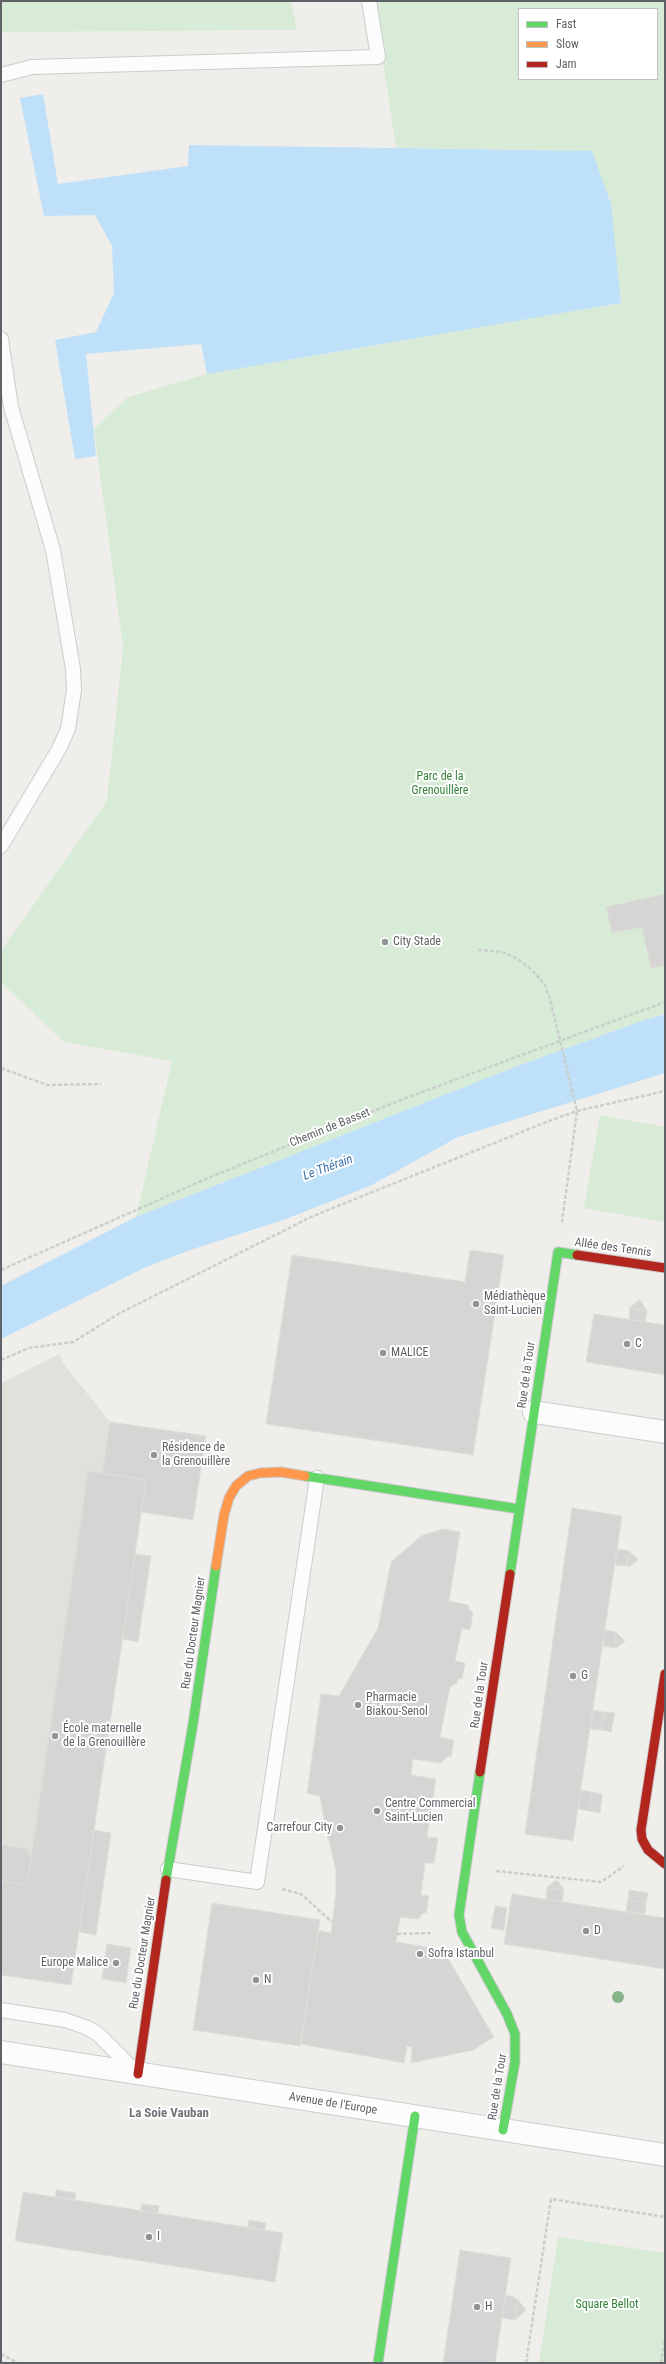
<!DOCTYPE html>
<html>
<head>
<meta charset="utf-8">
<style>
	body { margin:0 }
	#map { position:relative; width:666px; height:2364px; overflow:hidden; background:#efeeea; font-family:"Roboto Condensed",sans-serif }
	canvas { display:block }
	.frame { position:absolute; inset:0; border:2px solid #5f6368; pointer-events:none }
	.legend { position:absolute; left:518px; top:8px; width:140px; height:72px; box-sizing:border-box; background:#fff; border:1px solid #bfc1c3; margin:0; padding:5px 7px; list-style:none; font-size:12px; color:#5f6368 }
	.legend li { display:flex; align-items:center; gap:8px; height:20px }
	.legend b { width:20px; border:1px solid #bfc1c3 }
</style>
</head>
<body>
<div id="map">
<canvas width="666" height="2364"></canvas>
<div class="frame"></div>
<ul class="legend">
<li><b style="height:5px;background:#63d668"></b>Fast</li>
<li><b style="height:5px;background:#ff974d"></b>Slow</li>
<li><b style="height:5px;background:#b3261e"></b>Jam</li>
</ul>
</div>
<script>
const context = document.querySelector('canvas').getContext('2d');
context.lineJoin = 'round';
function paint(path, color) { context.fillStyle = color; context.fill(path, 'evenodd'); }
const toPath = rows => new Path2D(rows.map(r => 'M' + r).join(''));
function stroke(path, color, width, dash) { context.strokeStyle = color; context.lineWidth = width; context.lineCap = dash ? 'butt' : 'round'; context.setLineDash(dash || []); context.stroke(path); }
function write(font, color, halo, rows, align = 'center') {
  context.font = font + ' "Roboto Condensed",sans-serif'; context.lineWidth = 4; context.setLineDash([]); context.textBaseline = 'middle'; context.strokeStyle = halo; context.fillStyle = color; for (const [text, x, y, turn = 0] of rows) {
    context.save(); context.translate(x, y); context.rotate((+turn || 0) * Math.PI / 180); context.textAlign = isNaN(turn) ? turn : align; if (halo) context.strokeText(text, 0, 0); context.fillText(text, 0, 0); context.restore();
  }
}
const education = toPath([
	[59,1354,65,1366,110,1422,102,1473,146,1480,135,1554,151,1556,138,1642,123,1639,94,1830,111,1833,96,1935,79,1932,71,1985,1,1975,1,1383]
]);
const green = toPath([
	[1,1,291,1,297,30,1,32],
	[374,1,665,1,665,1014,636,1023,512,1068,136,1217,172,1061,64,1042,1,982,1,951,107,801,123,647,94,429,128,397,207,374,621,303,592,151,396,148],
	[519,9,657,9,657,79,519,79],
	[600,1115,665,1127,665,1222,584,1208],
	[558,2237,665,2253,665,2363,539,2363]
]);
const water = toPath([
	[43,94,58,184,188,166,189,145,592,151,611,204,621,303,207,374,201,344,86,354,96,456,75,459,55,340,96,332,114,293,112,246,95,215,44,216,20,98],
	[665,1014,665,1073,458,1137,370,1186,283,1220,190,1250,144,1268,1,1339,1,1286,136,1217,512,1068,636,1023]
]);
const building = toPath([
	[665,894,665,965,651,968,642,927,612,933,606,907,665,894],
	[470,1250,504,1255,473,1455,266,1424,292,1255,465,1282,470,1250],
	[640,1300,647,1311,630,1308,631,1306,640,1300],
	[630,1308,647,1311,645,1322,629,1320,630,1308],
	[594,1314,665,1325,665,1375,586,1362,594,1314],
	[110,1422,206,1436,193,1520,141,1512,146,1480,102,1473,110,1422],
	[88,1471,146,1480,71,1985,1,1975,1,1881,27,1885,88,1471],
	[572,1508,622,1516,573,1841,525,1834,572,1508],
	[443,1529,460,1532,449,1601,468,1605,470,1611,473,1612,470,1630,462,1628,455,1661,465,1663,462,1679,458,1678,457,1683,450,1687,440,1737,454,1740,451,1757,448,1756,441,1763,413,1759,411,1775,436,1779,427,1837,438,1838,434,1863,425,1863,421,1895,429,1896,426,1913,423,1913,418,1919,400,1917,396,1942,443,1950,494,2037,473,2050,411,2063,412,2047,407,2046,404,2063,301,2044,318,1930,331,1933,336,1891,336,1870,325,1825,320,1796,307,1793,321,1694,339,1696,378,1628,391,1562,421,1536,443,1529],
	[617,1549,629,1551,627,1566,615,1565,617,1549],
	[629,1551,638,1560,629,1567,627,1566,629,1551],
	[135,1554,151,1556,138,1642,123,1639,135,1554],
	[605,1630,616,1632,614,1648,603,1646,605,1630],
	[616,1632,625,1641,616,1648,614,1648,616,1632],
	[593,1710,604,1712,601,1730,590,1729,593,1710],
	[604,1712,615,1713,611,1732,601,1730,604,1712],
	[581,1790,592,1792,589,1811,578,1809,581,1790],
	[592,1792,602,1794,600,1813,589,1811,592,1792],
	[94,1830,111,1833,96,1935,79,1932,94,1830],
	[1,1845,28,1849,27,1853,32,1853,27,1885,1,1881,1,1845],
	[557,1880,564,1890,547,1888,548,1886,557,1880],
	[547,1888,564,1890,562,1902,546,1899,547,1888],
	[629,1890,648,1893,646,1903,628,1900,629,1890],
	[512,1894,665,1918,665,1969,504,1944,512,1894],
	[628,1900,646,1903,645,1914,626,1911,628,1900],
	[212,1903,320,1920,300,2046,193,2030,212,1903],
	[495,1906,507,1908,504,1930,491,1928,495,1906],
	[107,1944,131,1948,126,1983,102,1979,107,1944],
	[56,2190,76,2193,75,2200,55,2197,56,2190],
	[23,2192,283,2233,275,2282,15,2241,23,2192],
	[142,2204,159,2206,158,2213,140,2211,142,2204],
	[249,2220,266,2223,265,2230,248,2228,249,2220],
	[460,2250,511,2258,495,2363,443,2363,460,2250],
	[505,2295,514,2297,518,2300,515,2320,502,2318,505,2295],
	[518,2300,526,2310,515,2320,516,2309,518,2300]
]);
const path = toPath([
	[478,950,502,952,516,958,532,970,545,985,550,999,577,1111,562,1222],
	[1,1068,47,1085,101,1084],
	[1,1270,215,1175,406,1098,665,1002],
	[1,1360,29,1348,73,1342,120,1313,313,1216,549,1121,577,1111,665,1091],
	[496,1871,601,1882,624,1866],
	[282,1889,301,1894,332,1922],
	[397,1934,432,1933],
	[1,2354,18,2363],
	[526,2363,551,2199,665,2217],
	[661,2363,665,2340]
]);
const lane = toPath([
	[1,75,32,67,378,57,369,1],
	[1,339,11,407,53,550,73,669,74,690,68,729,59,749,1,846],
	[168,1869,257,1882,317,1478],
	[1,2010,65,2020,88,2028,99,2035,137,2073]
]);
const street = toPath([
	[534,1412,665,1432],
	[1,2052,665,2155]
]);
const fast = toPath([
	[305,1476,519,1509],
	[510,1574,558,1252,577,1255],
	[480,1772,459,1915,462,1932,507,2014,515,2034,515,2062,503,2130],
	[166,1880,193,1724,216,1566],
	[378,2363,415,2116]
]);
const slow = toPath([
	[216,1566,224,1515,229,1498,236,1486,248,1476,260,1473,281,1472,305,1476]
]);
const jam = toPath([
	[577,1255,665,1268],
	[665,1674,641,1830,642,1839,648,1850,665,1864],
	[480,1772,510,1574],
	[138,2074,166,1880]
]);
const trees = [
	[618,1997]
];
const markers = [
	[385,942,4,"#919496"],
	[476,1304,4,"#919496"],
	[627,1344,4,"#919496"],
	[383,1353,4,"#919496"],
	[154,1455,4,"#919496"],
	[573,1676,4,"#919496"],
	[358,1705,4,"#919496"],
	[55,1736,4,"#919496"],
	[377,1811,4,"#919496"],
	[340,1828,4,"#919496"],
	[586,1931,4,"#919496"],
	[420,1954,4,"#919496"],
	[116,1963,4,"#919496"],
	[256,1980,4,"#919496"],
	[149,2237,4,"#919496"],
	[477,2307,4,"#919496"]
];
const parkNames = [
	["Parc de la",440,777],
	["Grenouillère",440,791],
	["Square Bellot",607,2305]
];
const poiNames = [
	["City Stade",393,942],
	["Médiathèque",484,1297],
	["Saint-Lucien",484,1311],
	["C",635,1344],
	["MALICE",391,1353],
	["Résidence de",162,1448],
	["la Grenouillère",162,1462],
	["G",581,1676],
	["Pharmacie",366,1698],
	["Biakou-Senol",366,1712],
	["École maternelle",63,1729],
	["de la Grenouillère",63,1743],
	["Centre Commercial",385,1804],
	["Saint-Lucien",385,1818],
	["Carrefour City",332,1828,"right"],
	["D",594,1931],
	["Sofra Istanbul",428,1954],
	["Europe Malice",108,1963,"right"],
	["N",264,1980],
	["I",157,2237],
	["H",485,2307]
];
const streetNames = [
	["Chemin de Basset",330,1128,-22],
	["Allée des Tennis",613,1248,8],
	["Rue de la Tour",527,1375,-82],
	["Rue du Docteur Magnier",194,1633,-82],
	["Rue de la Tour",480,1695,-82],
	["Rue du Docteur Magnier",143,1953,-81],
	["Rue de la Tour",498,2087,-81],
	["Avenue de l'Europe",333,2104,9]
];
const waterNames = [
	["Le Thérain",328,1168,-20]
];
const neighbourhoodNames = [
	["La Soie Vauban",169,2114]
];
paint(education, '#e2e0da');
paint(green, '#d8ebd6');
paint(water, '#bfe0f9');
paint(building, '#d6d5d3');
stroke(building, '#deddd9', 1);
stroke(lane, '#cbcccc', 16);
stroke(street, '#cbcccc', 24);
stroke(fast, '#cacacb', 11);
stroke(slow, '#cacacb', 11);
stroke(jam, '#cacacb', 11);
stroke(path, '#cacfcc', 2.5, [4, 2]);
stroke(lane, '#fdfcfc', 14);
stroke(street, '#fdfcfc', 22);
stroke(fast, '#63d668', 9);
stroke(slow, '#ff974d', 9);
stroke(jam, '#b3261e', 9);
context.fillStyle = '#88b388';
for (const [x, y] of trees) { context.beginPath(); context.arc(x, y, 6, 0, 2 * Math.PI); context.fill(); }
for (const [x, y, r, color] of markers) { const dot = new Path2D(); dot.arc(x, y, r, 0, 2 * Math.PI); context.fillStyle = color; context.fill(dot); stroke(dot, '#fff', 1.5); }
write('12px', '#348238', '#fff', parkNames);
write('12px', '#5f6368', '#fff', poiNames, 'left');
write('12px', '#5f6368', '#fff', streetNames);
write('italic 13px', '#4174aa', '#fff', waterNames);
write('bold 13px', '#70757a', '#fff', neighbourhoodNames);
</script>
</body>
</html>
